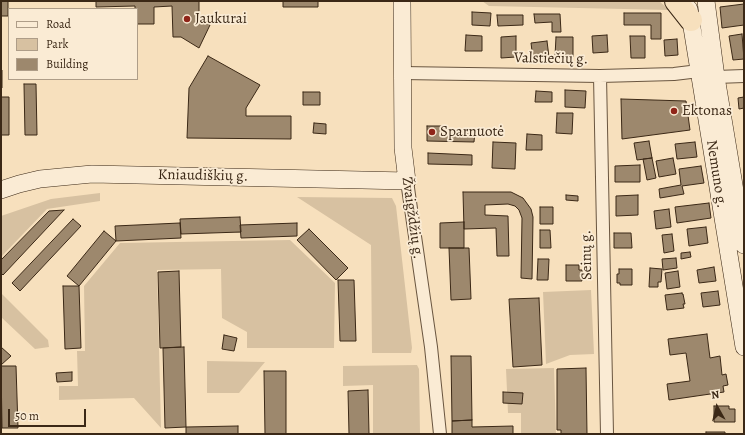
<!DOCTYPE html>
<html>
<head>
<meta charset="utf-8">
<style>
	body { margin:0 }
	#map { position:relative; width:745px; height:435px; overflow:hidden; background:#f7e0bd; font-family:Alegreya,serif }
	canvas { display:block }
	.frame { position:absolute; inset:0; border:2px solid #3b2816; pointer-events:none }
	.legend { position:absolute; left:8px; top:8px; width:130px; height:72px; box-sizing:border-box; background:#faebd4; border:1px solid #ae9d88; margin:0; padding:5px 7px; list-style:none; font-size:12px; color:#3b2816 }
	.legend li { display:flex; align-items:center; gap:8px; height:20px }
	.legend b { width:20px; border:1px solid #ae9d88 }
	.north { position:absolute; left:697px; top:387px; width:40px; height:40px; -webkit-text-stroke:3px #faebd4; paint-order:stroke; rotate:352deg; font-size:11px; font-weight:700; line-height:16px; text-align:center; color:#3b2816 }
	.north::after { content:''; display:block; margin:auto; width:14px; height:18px; background:#3b2816; clip-path:polygon(50% 0,100% 100%,50% 72%,0 100%) }
	.scale { position:absolute; left:8px; top:409px; width:78px; height:18px; box-sizing:border-box; border:2px solid #3b2816; border-top:0; padding-left:5px; font-size:12px; line-height:14px; white-space:nowrap; color:#3b2816; -webkit-text-stroke:3px #faebd4; paint-order:stroke }
</style>
</head>
<body>
<div id="map">
<canvas width="745" height="435"></canvas>
<div class="frame"></div>
<ul class="legend">
<li><b style="height:5px;background:#faebd4"></b>Road</li>
<li><b style="height:11px;background:#d7c1a1"></b>Park</li>
<li><b style="height:11px;background:#9d886d"></b>Building</li>
</ul>
<div class="north">N</div>
<div class="scale">50 m</div>
</div>
<script>
const context = document.querySelector('canvas').getContext('2d');
context.lineJoin = 'round';
function paint(path, color) { context.fillStyle = color; context.fill(path, 'evenodd'); }
const toPath = rows => new Path2D(rows.map(r => 'M' + r).join(''));
function stroke(path, color, width, dash) { context.strokeStyle = color; context.lineWidth = width; context.lineCap = dash ? 'butt' : 'round'; context.setLineDash(dash || []); context.stroke(path); }
function write(font, color, halo, rows, align = 'center') {
  context.font = font + ' Alegreya,serif'; context.lineWidth = 3.5; context.setLineDash([]); context.textBaseline = 'middle'; context.strokeStyle = halo; context.fillStyle = color; for (const [text, x, y, turn = 0] of rows) {
    context.save(); context.translate(x, y); context.rotate((+turn || 0) * Math.PI / 180); context.textAlign = isNaN(turn) ? turn : align; if (halo) context.strokeText(text, 0, 0); context.fillText(text, 0, 0); context.restore();
  }
}
const green = toPath([
	[482,1,659,1,669,10,489,6],
	[100,193,100,201,47,209,1,257,1,216,51,199],
	[297,197,392,198,396,206,412,348,411,353,372,353,371,245],
	[290,240,335,283,334,348,247,348,247,332,222,318,221,269,157,270,161,428,134,398,59,400,59,386,78,386,77,351,85,351,84,286,120,243],
	[591,290,594,354,570,355,546,364,543,292],
	[1,293,48,340,49,347,35,349,1,317],
	[207,361,265,362,239,393,207,393],
	[417,365,419,369,420,434,373,434,373,385,343,386,343,366],
	[554,368,556,434,521,434,521,413,508,413,506,369]
]);
const building = toPath([
	[1,1,8,1,8,16,1,16,1,1],
	[96,1,199,1,199,19,210,25,199,48,181,37,173,37,172,6,154,7,154,24,137,24,137,9,135,9,135,6,96,7,96,1],
	[283,1,318,1,318,7,283,7,283,1],
	[744,4,744,25,722,28,720,7,744,4],
	[472,12,491,13,490,26,472,25,472,12],
	[624,13,661,13,661,39,651,39,651,25,624,25,624,13],
	[534,14,560,14,561,32,552,32,552,22,535,23,534,14],
	[497,15,523,15,523,25,498,26,497,15],
	[742,34,744,59,733,60,729,36,742,34],
	[466,35,482,36,482,51,465,51,466,35],
	[607,35,608,52,593,53,592,36,607,35],
	[516,36,516,57,501,58,501,37,516,36],
	[630,36,645,36,645,58,631,58,630,36],
	[556,37,573,37,573,57,555,56,556,37],
	[677,39,678,55,665,56,664,40,677,39],
	[547,41,549,57,533,59,531,43,547,41],
	[208,56,260,85,246,108,246,116,291,116,291,139,187,138,189,88,208,56],
	[1,70,2,70,2,88,1,88,1,70],
	[24,84,36,84,37,135,25,135,24,84],
	[565,90,586,91,585,108,565,107,565,90],
	[536,91,552,92,552,102,535,102,536,91],
	[303,92,320,92,320,105,303,105,303,92],
	[1,97,9,97,9,135,1,135,1,97],
	[744,97,744,108,739,109,738,98,744,97],
	[621,99,686,101,690,130,622,139,621,99],
	[557,113,573,113,572,134,556,133,557,113],
	[314,123,326,124,326,134,313,133,314,123],
	[427,126,447,126,447,131,475,131,474,142,427,141,427,126],
	[527,134,542,135,542,150,526,150,527,134],
	[649,141,652,158,637,160,634,143,649,141],
	[493,142,516,143,515,169,492,168,493,142],
	[695,142,697,157,677,159,675,144,695,142],
	[428,153,472,155,472,165,428,164,428,153],
	[652,158,656,178,647,180,643,159,652,158],
	[673,158,676,174,659,177,656,161,673,158],
	[640,165,640,182,615,182,615,166,640,165],
	[701,166,704,183,682,186,684,194,660,198,659,189,681,185,679,169,701,166],
	[463,192,511,192,523,198,531,209,533,217,532,279,521,278,522,218,519,210,515,206,508,204,485,205,485,215,508,216,509,256,497,256,496,228,464,229,463,192],
	[566,195,578,196,578,201,566,200,566,195],
	[638,195,638,215,616,216,616,196,638,195],
	[709,203,711,218,677,223,675,207,709,203],
	[540,207,553,207,553,224,540,224,540,207],
	[669,209,671,227,656,229,654,211,669,209],
	[64,210,3,275,1,273,1,260,49,211,64,210],
	[240,217,241,232,181,234,180,219,240,217],
	[73,219,81,226,20,291,12,283,73,219],
	[464,222,464,248,440,248,440,223,464,222],
	[180,223,181,238,116,241,115,226,180,223],
	[297,223,297,236,241,238,240,225,297,223],
	[706,227,708,243,689,246,687,229,706,227],
	[309,229,348,268,336,280,297,240,309,229],
	[540,230,550,230,551,248,540,248,540,230],
	[104,231,116,241,79,286,67,276,104,231],
	[614,233,631,233,632,248,614,248,614,233],
	[672,234,674,251,664,253,662,235,672,234],
	[449,248,469,248,471,299,451,300,449,248],
	[690,252,691,257,681,259,681,253,690,252],
	[676,258,677,268,663,270,662,259,676,258],
	[538,259,549,259,548,280,537,280,538,259],
	[566,265,579,265,579,270,582,270,582,281,566,281,566,265],
	[714,267,716,281,699,283,697,270,714,267],
	[650,268,662,269,661,282,658,282,658,287,649,287,650,268],
	[619,269,632,269,632,285,620,285,620,283,617,283,617,274,619,274,619,269],
	[179,271,181,347,160,348,158,272,179,271],
	[678,271,680,287,667,289,665,273,678,271],
	[338,280,354,280,356,341,340,341,338,280],
	[63,286,79,286,81,348,65,349,63,286],
	[718,291,720,305,703,307,701,293,718,291],
	[682,293,682,294,683,294,685,304,683,304,684,308,667,310,665,295,682,293],
	[539,298,542,365,513,367,509,299,539,298],
	[707,334,710,358,720,356,722,375,726,374,728,385,723,386,724,392,669,400,667,384,690,381,686,353,670,355,668,339,707,334],
	[224,335,237,338,234,351,222,349,224,335],
	[1,347,11,356,1,365,1,347],
	[184,347,186,427,165,428,163,348,184,347],
	[451,356,471,356,472,420,452,421,451,356],
	[1,366,16,366,18,428,2,428,1,366],
	[586,368,587,434,561,434,561,430,557,430,557,369,586,368],
	[264,371,286,371,286,434,265,434,264,371],
	[72,372,72,381,57,382,56,373,72,372],
	[368,390,369,434,349,434,348,391,368,390],
	[503,392,523,393,522,404,503,403,503,392],
	[714,406,729,406,729,409,735,409,735,422,714,422,714,406],
	[472,420,472,427,513,426,513,434,452,434,452,421,472,420],
	[238,426,238,434,186,434,186,427,238,426],
	[706,432,725,432,725,434,706,434,706,432]
]);
const street = toPath([
	[402,73,600,76,674,74,699,71],
	[600,76,607,434],
	[716,77,744,76],
	[407,181,431,347,440,434]
]);
const secondary = toPath([
	[706,1,716,77,744,245],
	[689,9,744,347],
	[1,190,19,184,40,179,92,174,407,181,403,148,402,1]
]);
const highway = toPath([
	[676,1,691,20]
]);
const markers = [
	[187,19,4,"#8f2418"],
	[674,111,4,"#8f2418"],
	[432,132,4,"#8f2418"]
];
const poiNames = [
	["Jaukurai",195,19],
	["Ektonas",682,111],
	["Sparnuotė",440,132]
];
const streetNames = [
	["Valstiečių g.",551,59,1],
	["Nemuno g.",716,174,81],
	["Kniaudiškių g.",203,176,1],
	["Žvaigždžių g.",412,218,82],
	["Seinų g.",587,255,-91]
];
paint(green, '#d7c1a1');
paint(building, '#9d886d');
stroke(building, '#3b2816', 1);
stroke(street, '#6a5640', 14);
stroke(secondary, '#3b2816', 18);
stroke(highway, '#3b2816', 24);
stroke(street, '#faebd4', 12);
stroke(secondary, '#faebd4', 17);
stroke(highway, '#f7e0bd', 22);
for (const [x, y, r, color] of markers) { const dot = new Path2D(); dot.arc(x, y, r, 0, 2 * Math.PI); context.fillStyle = color; context.fill(dot); stroke(dot, '#faebd4', 1.5); }
write('15px', '#3b2816', '#faebd4', poiNames, 'left');
write('15px', '#3b2816', '#faebd4', streetNames);
</script>
</body>
</html>
